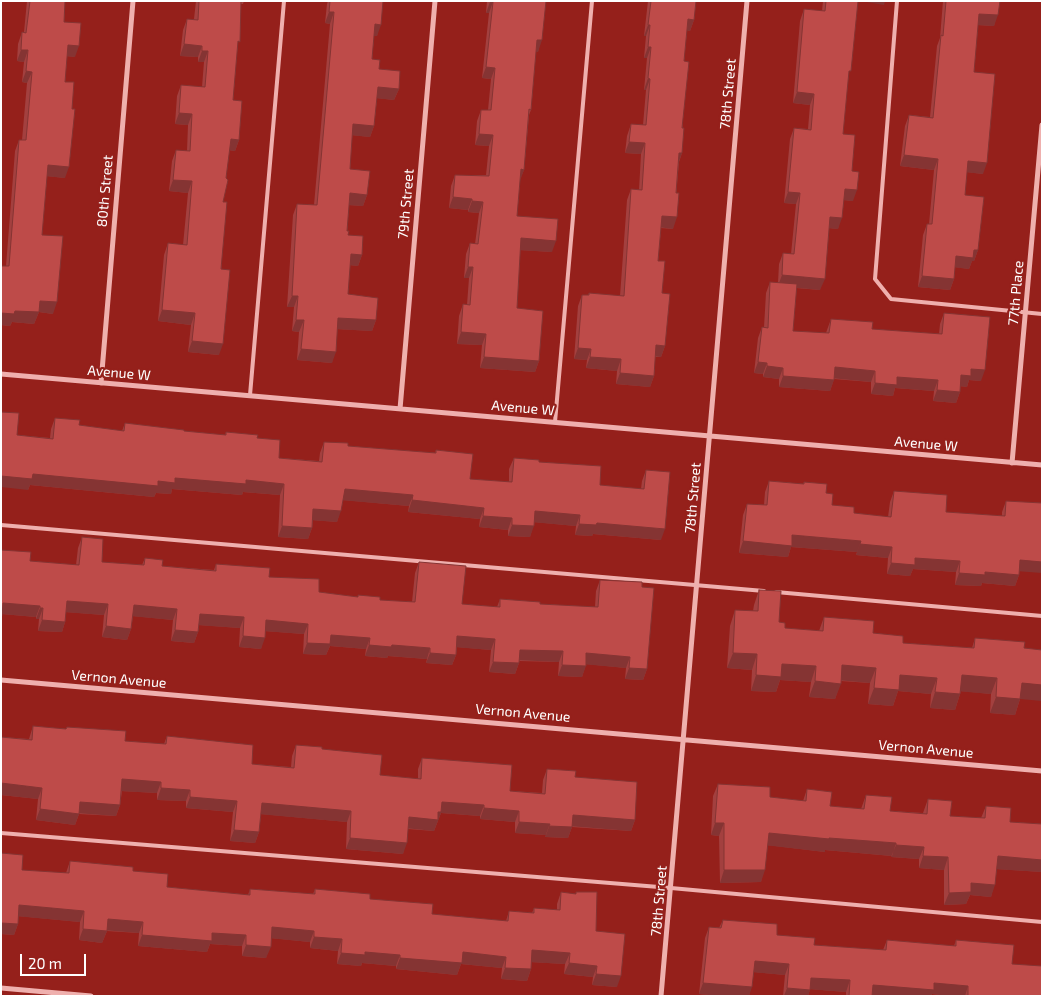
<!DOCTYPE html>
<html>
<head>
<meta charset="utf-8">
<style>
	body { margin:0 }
	#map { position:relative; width:1043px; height:997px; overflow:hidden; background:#95201b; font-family:"Exo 2",sans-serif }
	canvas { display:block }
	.frame { position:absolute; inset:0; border:2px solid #fff; pointer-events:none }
	.scale { position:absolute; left:20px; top:954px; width:66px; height:22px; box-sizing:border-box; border:2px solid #fff; border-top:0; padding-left:6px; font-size:15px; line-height:18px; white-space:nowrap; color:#fff; -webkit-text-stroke:4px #95201b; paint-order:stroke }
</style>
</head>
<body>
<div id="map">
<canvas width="1043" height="997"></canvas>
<div class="frame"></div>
<div class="scale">20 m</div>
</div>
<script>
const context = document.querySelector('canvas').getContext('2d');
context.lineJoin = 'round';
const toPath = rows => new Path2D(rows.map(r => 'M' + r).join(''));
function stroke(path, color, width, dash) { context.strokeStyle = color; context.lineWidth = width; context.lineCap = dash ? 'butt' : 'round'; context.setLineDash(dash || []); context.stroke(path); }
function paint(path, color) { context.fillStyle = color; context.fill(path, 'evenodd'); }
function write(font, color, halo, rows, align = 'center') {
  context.font = font + ' "Exo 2",sans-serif'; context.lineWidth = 4.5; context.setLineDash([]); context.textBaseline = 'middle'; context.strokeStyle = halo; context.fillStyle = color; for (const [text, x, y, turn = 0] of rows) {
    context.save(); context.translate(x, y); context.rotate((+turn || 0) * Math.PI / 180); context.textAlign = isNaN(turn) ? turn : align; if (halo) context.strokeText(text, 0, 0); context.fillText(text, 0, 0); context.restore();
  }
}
const lane = toPath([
	[897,1,875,279,891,299,1042,314],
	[250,395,284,1],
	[555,422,592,1],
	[1,525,764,591],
	[776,592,1042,616],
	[1,833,671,888,1042,922]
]);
const street = toPath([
	[1,374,1042,465],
	[101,383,133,1],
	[400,409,435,1],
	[1012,463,1042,125],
	[1,680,1042,771],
	[1,988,91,996],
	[661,996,747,1]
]);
const wall = toPath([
	[27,1,65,1,64,22,75,57,67,56,65,82,65,178,47,176,42,235,53,314,39,312,34,324,12,322,10,326,1,325,1,266,6,266,15,151,19,140,22,140,27,83,22,82,24,62,17,61,18,44,22,32,24,32],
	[196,1,244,1,243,4,241,4,233,100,239,140,235,151,229,150,223,202,219,355,188,352,191,325,158,321,164,255,168,243,183,245,188,193,169,191,172,161,176,150,187,151,188,125,175,124,177,96,181,85,202,87,204,62,198,62,198,57,180,56,183,30,187,19,194,19],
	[328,1,383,1,377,36,374,36,372,59,379,69,399,89,394,100,377,98,374,126,370,137,352,135,350,169,367,195,363,206,349,205,347,231,348,235,362,255,358,266,350,265,348,294,376,320,372,331,337,329,332,363,297,360,299,332,292,331,294,307,287,307,293,215,297,204,314,205,330,24,325,23,327,4],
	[487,1,546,1,538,52,536,51,531,110,529,115,524,170,520,179,517,216,552,252,520,250,517,308,539,361,535,372,480,368,482,345,457,344,459,316,463,304,467,305,469,278,464,278,466,254,470,243,475,244,479,213,468,212,468,210,449,208,451,186,455,175,486,175,489,146,475,145,477,121,481,110,488,110,491,79,482,78,489,13,486,13],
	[648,1,696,1,694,20,690,31,687,30,684,61,682,153,679,162,673,229,661,228,658,261,662,293,665,346,661,357,655,357,654,376,650,387,616,384,617,371,586,368,587,360,574,359,578,306,582,295,588,295,589,293,620,296,627,200,631,189,639,190,641,154,625,153,627,136,631,124,643,125,646,90,644,90,647,58,644,58,646,36,644,36],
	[823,1,858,1,848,78,843,134,852,171,853,201,844,200,838,229,829,228,820,290,796,288,793,331,826,333,827,330,831,319,872,329,939,334,940,324,944,313,981,381,969,380,967,387,960,386,960,392,956,403,933,401,934,391,895,388,893,396,871,394,871,382,834,379,830,391,779,387,779,379,763,377,763,374,754,373,758,338,762,327,764,327,766,293,770,282,778,283,779,264,783,253,791,254,796,204,784,203,790,139,794,128,808,129,810,105,793,103,800,21,804,9,822,11],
	[943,1,1000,1,994,26,978,25,974,72,983,174,967,172,965,195,978,250,974,261,972,261,969,269,955,267,954,279,950,290,918,287,923,235,927,224,929,224,934,170,900,166,905,126,909,115,930,117,937,46,940,38],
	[55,418,79,425,122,431,125,423,184,431,225,435,226,432,257,438,279,458,319,461,320,453,324,442,348,446,435,453,436,450,470,479,509,482,509,469,514,458,539,462,600,485,641,489,642,481,646,470,661,540,593,534,592,536,575,535,576,526,534,522,530,537,508,536,508,530,479,527,480,519,408,512,409,506,343,500,337,522,313,520,312,528,308,539,278,537,280,495,243,492,242,495,172,489,171,494,156,493,154,497,30,485,28,490,17,435,50,438,51,429],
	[769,481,803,484,804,482,826,493,832,505,854,513,888,517,890,502,894,491,946,512,1002,516,1002,512,1006,501,1019,571,1019,575,1015,586,982,583,981,586,955,585,956,572,913,569,910,576,887,574,888,558,856,555,857,552,791,547,788,557,739,553,743,515,747,504,764,505,765,492],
	[82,537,102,562,142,565,145,558,162,566,214,570,216,564,269,577,319,592,380,600,412,602,415,573,419,562,462,604,497,607,500,599,540,604,595,607,596,591,600,580,642,587,647,669,643,680,625,679,626,668,586,664,582,677,558,676,559,662,519,661,519,663,515,674,489,672,491,650,457,647,456,655,452,665,426,663,427,659,388,656,387,658,365,656,366,649,330,646,326,655,303,654,304,634,265,631,261,649,239,647,240,628,199,625,198,632,194,643,171,641,173,620,133,616,131,629,127,640,102,637,104,615,66,612,65,622,62,632,38,631,39,619,36,619,36,617,2,614,1,618,1,550,30,561,76,565,78,548],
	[759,590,779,622,785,628,819,631,824,617,903,643,972,648,975,638,1020,699,1015,715,990,713,991,694,961,691,955,710,930,708,931,694,898,691,893,706,868,704,870,683,841,681,835,699,809,697,811,682,780,680,776,692,751,691,752,670,727,668,730,626,735,610,753,611,754,605],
	[33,726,66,729,67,727,125,741,164,744,167,736,252,764,291,767,292,756,296,745,322,749,380,775,418,779,418,769,422,758,510,791,542,793,543,780,547,769,575,777,635,820,631,831,572,827,568,838,545,837,546,835,515,833,515,822,480,819,480,816,441,813,434,831,408,829,403,854,346,849,347,822,261,814,259,832,255,843,230,841,233,812,186,808,186,801,157,800,157,793,122,791,120,805,116,816,79,814,75,825,36,820,38,799,1,795,1,737,29,739],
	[718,784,770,797,803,801,807,789,830,806,861,809,866,795,890,811,923,813,928,799,950,816,981,818,986,806,1010,822,1042,824,1042,872,997,869,991,897,970,895,966,904,944,905,944,870,919,868,919,859,891,857,892,856,825,850,825,852,767,845,761,882,720,883,719,836,711,835,713,796],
	[1,853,22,870,66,873,70,861,133,871,167,887,248,895,250,889,313,894,315,889,370,899,432,914,506,921,509,911,532,913,534,908,557,910,557,904,561,892,596,931,617,987,592,985,593,977,564,974,565,964,531,962,531,969,527,981,501,979,502,968,461,964,457,975,396,969,396,966,362,963,361,966,337,964,338,951,310,948,310,942,271,938,266,958,242,956,242,946,210,944,207,952,138,946,139,933,107,931,102,943,79,940,80,922,18,916,18,924,14,935,1,934],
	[723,920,777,935,814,945,883,950,887,940,954,946,956,940,1012,964,1042,996,947,996,932,994,931,996,846,996,846,992,810,989,808,996,783,996,785,975,754,972,749,996,719,996,699,994,705,938,709,927,719,928]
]);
const shadedWall = toPath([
	[861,1,885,1,884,5],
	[490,2,493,2,489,13,486,13],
	[329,12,334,12,330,24,325,23],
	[979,14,998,15,994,26,975,25],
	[688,19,694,20,690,31,684,30],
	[375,24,381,25,377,36,371,36],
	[648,25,650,25,646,36,644,36],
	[537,40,542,40,538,52,533,51],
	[184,44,202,46,198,57,180,56],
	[68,45,79,46,75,57,64,56],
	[648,47,651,47,647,58,644,58],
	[21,50,28,50,24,62,17,61],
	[202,51,208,51,204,62,198,62],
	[486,67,495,68,491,79,482,78],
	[26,71,32,72,27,83,22,82],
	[648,78,650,79,646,90,644,90],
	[378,87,399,89,394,100,374,98],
	[797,92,814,94,810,105,793,103],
	[179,113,192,114,188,125,175,124],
	[353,124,374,126,370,137,349,135],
	[479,134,493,135,489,146,475,145],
	[231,139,239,140,235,151,227,150],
	[629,142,645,143,641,154,625,153],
	[679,153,682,153,678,164],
	[904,155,938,159,934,170,900,166],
	[968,161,987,163,983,174,964,172],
	[48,165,69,167,65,178,44,176],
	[521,169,524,170,520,181],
	[173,180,192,181,188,193,169,191],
	[845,189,857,190,853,201,841,200],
	[788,192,800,193,796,204,784,203],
	[350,193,367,195,363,206,346,205],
	[453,197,472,199,468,210,449,208],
	[472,201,483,202,479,213,468,212],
	[662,216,677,217,673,229,658,227],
	[830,217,842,218,838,229,826,228],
	[521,238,556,241,552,252,517,250],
	[974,250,978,250,974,261,972,261,969,269,952,267,956,256],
	[351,254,362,255,358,266,347,265],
	[468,267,473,267,469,278,464,278],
	[782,275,825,279,820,290,778,286],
	[922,276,954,279,950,290,918,287],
	[292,296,298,296,294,307,287,307],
	[40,301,57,302,53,314,39,312,34,324,12,322,10,326,1,325,1,313,15,311],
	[162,310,195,313,191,325,158,321],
	[338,318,376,320,372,331,334,329],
	[296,320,304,320,299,332,292,331],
	[461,332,486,334,482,345,457,344],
	[192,341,223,344,219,355,188,352],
	[656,345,665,346,661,357,652,356],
	[578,348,591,349,587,360,574,359],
	[301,349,336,352,332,363,297,360],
	[484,357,539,361,535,372,480,368],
	[590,357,621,359,617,371,586,368],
	[758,362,767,363,763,374,754,373],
	[767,366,783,368,779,379,763,377],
	[835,367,875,371,871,382,831,378],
	[971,369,985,370,981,381,969,380,967,387,957,386,961,375],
	[620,373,654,376,650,387,616,384],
	[783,376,834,380,830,391,779,387],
	[897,377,938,380,934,391,895,388,893,396,871,394,875,383],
	[937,390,960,392,956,403,933,401],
	[33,474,158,481,175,478,246,480,284,484,280,495,243,492,242,495,172,489,171,494,156,493,154,497,30,485,28,490,1,487,1,476],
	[345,489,413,495,409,506,340,500],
	[412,500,484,508,480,519,408,512],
	[313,509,341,511,337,522,309,520],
	[535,511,580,515,576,526,531,522],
	[483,516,512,518,508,530,479,527],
	[597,523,665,529,661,540,593,534,592,536,575,535,579,524],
	[512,525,534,526,530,537,508,536],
	[282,526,312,528,308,539,278,537],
	[792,535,861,541,857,552,791,547,788,557,739,553,743,541],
	[860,544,892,547,888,558,856,555],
	[915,558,960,561,956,572,913,569,910,576,887,574,891,563],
	[1020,560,1042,562,1042,573,1016,571],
	[985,572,1019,575,1015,586,982,583,981,586,955,585,959,573],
	[67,601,108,604,104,615,63,612],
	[3,603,40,606,36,617,1,614],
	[134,605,177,609,173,620,130,616],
	[40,608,43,608,39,619,36,619],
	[200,614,244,617,240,628,196,625],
	[42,620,65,622,62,632,38,631],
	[266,620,308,624,304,634,262,631],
	[106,626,131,629,127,640,102,637],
	[175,630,198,632,194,643,171,641],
	[331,635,370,638,366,649,330,646,326,655,303,654,307,643],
	[243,636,265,638,261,649,239,647],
	[457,636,495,639,491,650,453,647],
	[369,645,392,645,430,648,427,659,388,656,387,658,365,656],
	[520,650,563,651,559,662,516,660],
	[430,653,456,655,452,665,426,663],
	[586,653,630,657,626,668,582,664],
	[733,653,757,654,752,670,727,668],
	[493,662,519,663,515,674,489,672],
	[782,664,816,666,811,682,780,680,776,692,751,691,756,675],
	[562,665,586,666,582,677,558,676],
	[842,665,876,668,870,683,837,680],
	[629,668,647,669,643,680,625,679],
	[900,675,937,678,931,694,898,691,893,706,868,704,874,688],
	[962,675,997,678,991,694,956,691],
	[815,681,841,684,835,699,809,697],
	[1022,683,1042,685,1042,701,1020,699,1015,715,990,713,996,697],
	[935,692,960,694,955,710,930,708],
	[122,779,161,782,157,793,118,791],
	[1,783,42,788,38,799,1,795],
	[161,788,190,790,186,801,157,800],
	[190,797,237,801,233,812,186,808],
	[80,802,120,805,116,816,76,813],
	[442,802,484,805,480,816,441,813,434,831,405,828,409,817],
	[262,803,351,811,347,822,258,814],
	[484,808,519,811,515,822,480,819],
	[40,809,79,814,75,825,36,820],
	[573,815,635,820,631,831,569,826],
	[519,822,550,824,546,835,515,833],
	[715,823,724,823,719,836,711,835],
	[549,826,572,827,568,838,545,837],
	[234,830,259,832,255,843,230,841],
	[769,833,829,838,896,843,892,856,825,850,825,852,764,845],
	[350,838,407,843,403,854,346,849],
	[896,845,924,847,919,859,891,857],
	[923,856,948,857,944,870,919,868],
	[998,856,1042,860,1042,872,993,869],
	[724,870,765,870,761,882,720,883],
	[971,883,995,885,991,897,970,895,966,904,944,905,949,893],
	[19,905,84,911,80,922,15,916],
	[108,919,143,922,139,933,103,930],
	[1,923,18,924,14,935,1,934],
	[272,927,314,931,310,942,268,938],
	[83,929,107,931,102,943,79,940],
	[212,933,246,935,242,946,210,944,207,952,138,946,142,935],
	[314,937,342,939,338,951,310,948],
	[246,945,271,947,266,958,242,956],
	[532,950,570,953,565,964,528,962],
	[365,952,400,955,396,966,362,963,361,966,337,964,341,953],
	[463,952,506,957,502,968,461,964,457,975,396,969,400,958],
	[755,961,789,964,785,975,751,972],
	[569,963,597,966,593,977,564,974],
	[505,968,531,969,527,981,501,979],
	[596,974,621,976,617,987,592,985],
	[811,978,850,980,846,992,807,989],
	[703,983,752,987,749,996,719,996,699,994],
	[934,983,968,986,965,996,947,996,932,994,931,996,869,996,873,985],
	[787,988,810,990,808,996,784,996]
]);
const building = toPath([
	[30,1,65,1,64,22,81,23,79,46,68,45,65,82,74,82,72,109,75,109,69,167,48,165,42,235,63,236,57,302,40,301,39,312,15,311,14,314,1,313,1,266,9,266,19,140,26,140,32,72,26,71,28,50,21,50,22,32,26,33,30,1],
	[199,1,241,1,240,42,238,41,233,100,242,101,239,140,231,139,226,178,228,180,223,202,227,202,221,269,230,270,223,344,192,341,195,313,162,310,168,243,187,245,192,181,173,180,176,150,190,151,192,114,179,113,181,85,205,87,208,51,202,51,202,46,184,44,187,19,198,20,199,1],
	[330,1,383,1,381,25,375,24,372,59,380,60,379,69,400,71,399,89,378,87,374,126,353,124,350,169,370,171,367,195,350,193,347,231,349,231,348,235,363,236,362,255,351,254,348,294,378,298,376,320,338,318,336,352,301,349,304,320,296,320,298,296,292,296,297,204,317,205,334,12,329,12,330,1],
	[490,1,546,1,542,40,537,40,531,110,529,109,524,170,521,169,517,216,558,219,556,241,521,238,517,308,543,311,539,361,484,357,486,334,461,332,463,304,470,305,473,267,468,267,470,243,478,244,483,202,472,201,472,199,453,197,455,175,489,176,493,135,479,134,481,110,491,110,495,68,486,67,493,2,490,1],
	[651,1,696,1,694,20,688,19,684,61,689,62,682,128,684,128,682,153,679,153,676,193,679,193,677,217,662,216,658,261,665,261,662,293,670,294,665,346,656,345,654,376,620,373,621,359,590,357,591,349,578,348,582,295,589,295,589,293,624,296,631,189,642,190,645,143,629,142,631,124,646,125,650,79,648,78,651,47,648,47,650,25,648,25,651,1],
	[826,1,858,1,851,71,849,71,843,134,855,135,852,171,859,172,857,190,845,189,842,218,830,217,825,279,782,275,783,253,794,254,800,193,788,192,794,128,811,130,814,94,797,92,804,9,825,11,826,1],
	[946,1,1000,1,998,15,979,14,974,72,995,74,987,163,968,161,965,195,984,197,978,250,974,250,973,258,956,256,954,279,922,276,927,224,932,224,938,159,904,155,909,115,933,118,941,35,943,36,946,1],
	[770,282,797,284,793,331,829,333,831,319,873,322,872,329,942,334,944,313,990,317,985,370,971,369,971,376,961,375,960,392,937,390,938,380,897,377,897,385,875,383,875,371,835,367,834,380,783,376,783,368,767,366,767,363,758,362,762,327,768,328,770,282],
	[1,412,19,413,17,435,53,439,55,418,80,420,79,425,124,431,125,423,184,430,184,431,226,435,226,432,258,435,257,438,280,440,279,458,322,462,324,442,348,443,348,446,436,453,436,450,473,454,470,479,512,482,514,458,539,460,539,462,601,466,600,485,644,489,646,470,670,472,665,529,597,523,596,525,579,524,580,515,535,511,534,526,512,525,512,518,483,516,484,508,412,500,413,495,345,489,341,511,313,509,312,528,282,526,284,484,246,480,246,484,175,478,175,483,158,481,158,486,33,474,32,479,1,476,1,412],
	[769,481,804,484,804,482,827,484,826,493,833,494,832,505,854,507,854,513,891,517,894,491,947,495,946,512,1005,516,1006,501,1042,503,1042,562,1020,560,1019,575,985,572,985,575,959,573,960,561,915,558,915,565,891,563,892,547,860,544,861,541,792,535,792,546,743,541,747,504,767,505,769,481],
	[82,537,103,539,102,562,144,565,145,558,163,560,162,566,216,571,216,564,270,568,269,577,319,579,319,592,358,597,358,595,380,597,380,600,415,602,419,562,466,566,462,604,500,607,500,599,540,602,540,604,598,607,600,580,642,582,642,587,654,588,647,669,629,668,630,657,586,653,586,666,562,665,563,651,520,650,519,663,493,662,495,639,457,636,456,655,430,653,430,648,392,645,391,647,369,645,370,638,331,635,330,644,307,643,308,624,266,620,265,638,243,636,244,617,200,614,198,632,175,630,177,609,134,605,131,629,106,626,108,604,67,601,65,622,42,620,43,608,40,608,40,606,3,603,2,616,1,616,1,550,31,552,30,561,79,565,82,537],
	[759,590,781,591,779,622,785,623,785,628,823,631,824,617,874,621,873,633,903,636,903,643,974,648,975,638,1025,642,1024,648,1042,650,1042,685,1022,683,1020,699,996,697,997,678,962,675,960,694,935,692,937,678,900,675,899,690,874,688,876,668,842,665,841,684,815,681,816,666,782,664,781,677,756,675,757,654,733,653,735,610,758,611,759,590],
	[33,726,66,729,67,727,126,731,125,741,166,744,167,736,253,745,252,764,294,768,296,745,322,747,322,749,382,755,380,775,421,779,422,758,512,765,510,791,545,794,547,769,576,771,575,777,637,782,635,820,573,815,572,827,549,826,550,824,519,822,519,811,484,808,484,805,442,802,441,812,438,812,438,820,409,817,407,843,350,838,351,811,262,803,259,832,234,830,237,801,190,797,190,790,161,788,161,782,122,779,120,805,80,802,79,814,40,809,42,788,1,783,1,737,32,740,33,726],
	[718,784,770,787,770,797,806,801,807,789,832,792,830,806,864,809,866,795,892,797,890,811,927,814,928,799,952,801,950,816,985,818,986,806,1011,808,1010,822,1042,824,1042,860,998,856,995,885,971,883,971,892,949,893,948,857,923,856,924,847,896,845,896,843,829,838,829,839,769,833,765,870,724,870,724,823,715,823,718,784],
	[1,853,23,855,22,870,69,873,70,861,133,867,133,871,168,874,167,887,250,895,250,889,315,894,315,889,370,894,370,899,433,904,432,914,508,921,509,911,534,913,534,908,560,910,561,892,576,894,576,892,597,892,596,931,625,934,621,976,596,974,597,966,569,963,570,953,532,950,531,969,505,968,506,957,463,952,462,963,400,958,400,955,365,952,365,955,341,953,342,939,314,937,314,931,272,927,271,947,246,945,246,935,212,933,212,941,142,935,143,922,108,919,107,931,83,929,84,911,19,905,18,924,1,923,1,853],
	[723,920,777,924,777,935,815,938,814,945,886,950,887,940,956,946,956,940,1014,945,1012,964,1042,966,1042,996,968,996,968,986,934,983,934,990,873,985,872,996,849,996,850,980,811,978,810,990,787,988,789,964,755,961,752,987,703,983,709,927,721,928,723,920]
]);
const streetNames = [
	["78th Street",728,94,-85],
	["80th Street",105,191,-85],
	["79th Street",406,204,-85],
	["77th Place",1016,293,-85],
	["Avenue W",119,373,5],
	["Avenue W",523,408,5],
	["Avenue W",926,444,5],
	["78th Street",693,498,-85],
	["Vernon Avenue",119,679,5],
	["Vernon Avenue",523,713,5],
	["Vernon Avenue",926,749,5],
	["78th Street",659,901,-85]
];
stroke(lane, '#efb0ae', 4);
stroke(street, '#efb0ae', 5);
paint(wall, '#a3403f');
paint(shadedWall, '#853433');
paint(building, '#be4b49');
stroke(building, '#853433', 1);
write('14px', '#fff', '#95201b', streetNames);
</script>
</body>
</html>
